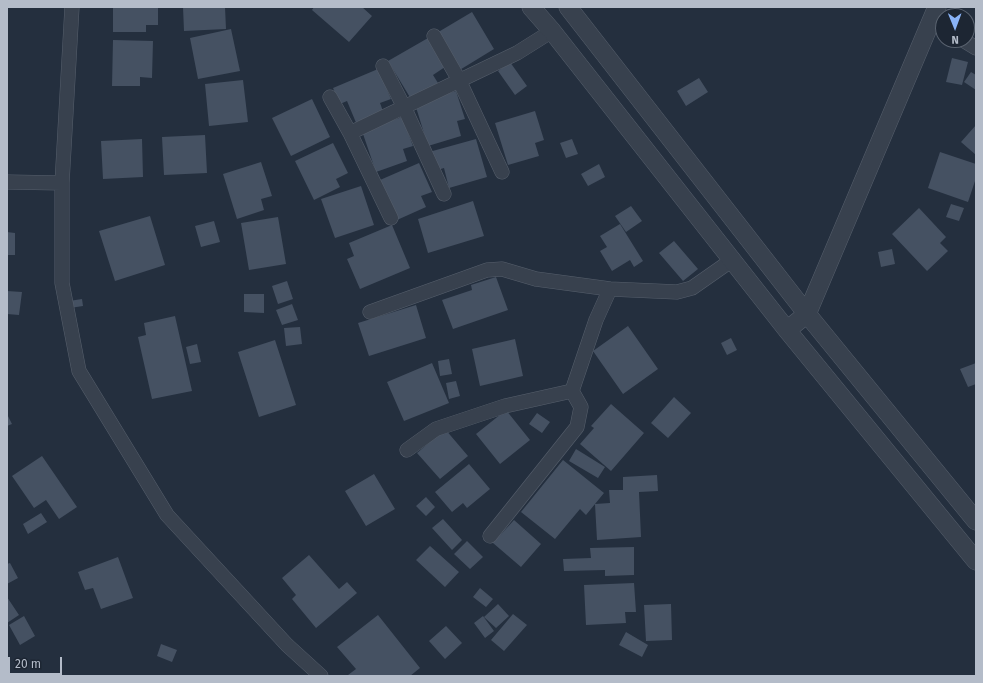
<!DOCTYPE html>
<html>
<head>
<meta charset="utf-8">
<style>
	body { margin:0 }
	#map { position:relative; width:983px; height:683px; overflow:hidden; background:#242f3e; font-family:"Fira Sans",sans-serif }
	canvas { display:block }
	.frame { position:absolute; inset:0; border:8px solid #b4bcc9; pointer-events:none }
	.north { position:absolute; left:935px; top:8px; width:40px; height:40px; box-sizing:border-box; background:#1d2633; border:1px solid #59626f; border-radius:50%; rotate:179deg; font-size:11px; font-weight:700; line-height:16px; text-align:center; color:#b4bcc9 }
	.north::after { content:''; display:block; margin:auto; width:14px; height:18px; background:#8ab4f8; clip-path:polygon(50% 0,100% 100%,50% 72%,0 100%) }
	.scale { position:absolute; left:8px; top:657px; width:54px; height:18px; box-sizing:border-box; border:2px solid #b4bcc9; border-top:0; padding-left:5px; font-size:12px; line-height:14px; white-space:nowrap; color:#b4bcc9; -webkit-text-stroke:3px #1d2633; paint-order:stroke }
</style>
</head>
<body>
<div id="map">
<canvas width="983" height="683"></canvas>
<div class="frame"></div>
<div class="north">N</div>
<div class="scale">20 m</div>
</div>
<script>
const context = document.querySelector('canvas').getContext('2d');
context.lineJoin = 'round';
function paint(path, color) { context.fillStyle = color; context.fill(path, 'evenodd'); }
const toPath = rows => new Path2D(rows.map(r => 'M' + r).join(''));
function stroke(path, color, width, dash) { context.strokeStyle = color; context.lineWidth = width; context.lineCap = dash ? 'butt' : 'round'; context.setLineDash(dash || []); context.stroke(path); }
const building = toPath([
	[113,7,158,7,158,25,146,25,146,32,113,32],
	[183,7,225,7,226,29,184,31],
	[314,7,362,7,372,16,349,42,312,10],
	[472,12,494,49,458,71,435,34],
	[231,29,240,71,198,79,190,38],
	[428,38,445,67,433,75,438,83,411,99,388,61],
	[113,40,153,41,152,78,140,77,140,86,112,86],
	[952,58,968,62,962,85,946,82],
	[510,62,527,86,515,95,498,71],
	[378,69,391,99,380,103,384,114,357,125,347,101,340,104,333,88],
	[971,72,976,75,976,90,964,82],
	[699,78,708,92,686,106,677,91],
	[243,80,248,122,209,126,205,84],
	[456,91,465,119,457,121,461,136,428,146,415,104],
	[312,99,330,137,291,156,272,118],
	[535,111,544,140,535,143,539,156,508,165,495,123],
	[402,117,413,146,403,149,407,161,376,172,362,131],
	[976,125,976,155,961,142],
	[205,135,207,173,164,175,162,137],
	[142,139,143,177,103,179,101,141],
	[476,139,487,177,449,188,444,168,434,171,429,152],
	[572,139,578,154,566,158,560,143],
	[333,143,348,173,336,179,340,187,314,200,295,161],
	[940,152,976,164,976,178,968,202,928,188],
	[261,162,272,196,261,199,264,210,237,219,223,174],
	[419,163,432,192,421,196,426,207,397,220,380,180],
	[599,164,605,177,588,186,581,174],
	[361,186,374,225,335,238,321,199],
	[473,201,484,236,428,253,418,219],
	[951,204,964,208,959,221,946,217],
	[631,206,642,221,626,232,615,216],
	[919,208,946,237,940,243,948,251,927,271,892,234],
	[150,216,165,265,115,281,99,231],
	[278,217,286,264,249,270,241,223],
	[214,221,220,242,201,247,195,226],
	[620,224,643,261,634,267,630,260,612,271,600,251,607,247,600,236],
	[392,225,410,268,360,289,347,259,354,256,349,243],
	[7,232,15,233,15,255,7,255],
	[674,241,698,269,683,281,659,253],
	[892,249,895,264,881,267,878,252],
	[496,277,508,310,453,329,442,300,472,290,471,285],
	[287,281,293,299,278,304,272,286],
	[7,291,22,292,19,315,7,314],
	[244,294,264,294,264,313,244,312],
	[82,299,83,306,70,308,69,301],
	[292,304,298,320,282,325,276,310],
	[416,305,426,338,369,356,358,323],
	[175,316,192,391,152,399,138,337,146,335,144,323],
	[628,326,658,369,623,394,593,351],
	[300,327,302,344,286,346,284,328],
	[731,338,737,350,727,355,721,343],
	[515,339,523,376,480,386,472,349],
	[275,340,296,405,259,417,238,352],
	[197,344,201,362,190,364,186,347],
	[449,359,452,374,440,376,438,361],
	[432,363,449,403,404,421,387,382],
	[976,363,976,384,968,387,960,369],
	[456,381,460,396,449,399,446,383],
	[674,397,691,413,668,438,651,423],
	[611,404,644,433,611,471,580,444,594,428,591,426],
	[506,410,530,440,500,464,476,434],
	[537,413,550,422,542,433,529,424],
	[7,414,12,424,7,426],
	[445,429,468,456,440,479,417,453],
	[576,449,605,467,598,478,569,461],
	[42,456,77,507,59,519,46,500,34,508,12,476],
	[563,460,604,493,586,515,580,509,555,539,521,512],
	[469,464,490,489,467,508,463,503,452,512,435,492],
	[374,474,395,509,366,526,345,491],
	[657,475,658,491,639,492,641,537,597,540,595,504,610,503,609,490,623,490,623,477],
	[426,497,435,507,426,516,416,506],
	[41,513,47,522,28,534,23,524],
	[443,519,462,540,452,550,432,528],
	[514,520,541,544,521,567,493,543],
	[467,541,483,557,470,569,454,554],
	[430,546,459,572,445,587,416,560],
	[634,547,634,575,605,576,605,570,564,571,563,559,591,558,590,548],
	[309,555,339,589,347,582,357,593,316,628,292,599,296,595,282,578],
	[118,557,133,598,101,609,93,588,85,590,78,572],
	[10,563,18,578,7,584,7,564],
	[634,583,636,612,625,612,626,623,586,625,584,585],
	[480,588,493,599,486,607,473,597],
	[7,597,19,615,7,623],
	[498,604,509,616,496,628,484,617],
	[671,604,672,640,646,641,644,605],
	[513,614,527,625,504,651,491,640],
	[378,615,420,668,410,676,348,675,356,669,337,647],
	[24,616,35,636,20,645,9,625],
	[483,616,494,631,485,638,474,623],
	[446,626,462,643,445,659,429,641],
	[626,632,648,645,642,657,619,645],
	[161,644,177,650,172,662,157,656]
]);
const minor = toPath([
	[72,7,62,183,62,283,79,371,167,515,287,645,321,676],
	[931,22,943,29],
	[434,36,459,80,502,172],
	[963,40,976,48],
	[383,66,404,107,444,194],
	[330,97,350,133,391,218],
	[350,133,517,53,552,31],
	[7,182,62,183],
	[370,312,487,270,502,269,536,279,610,289,677,292,692,288,732,260],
	[407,450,436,429,505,406,572,391],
	[490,536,577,427,581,407,572,391,596,320,610,289]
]);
const tertiary = toPath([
	[531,7,552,31,787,330,976,561],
	[568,7,807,314,976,521],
	[787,330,807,314,937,7]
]);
paint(building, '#455162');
stroke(minor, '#565f6c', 15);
stroke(tertiary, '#565f6c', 19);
stroke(minor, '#38414e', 14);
stroke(tertiary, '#38414e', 18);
</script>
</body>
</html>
